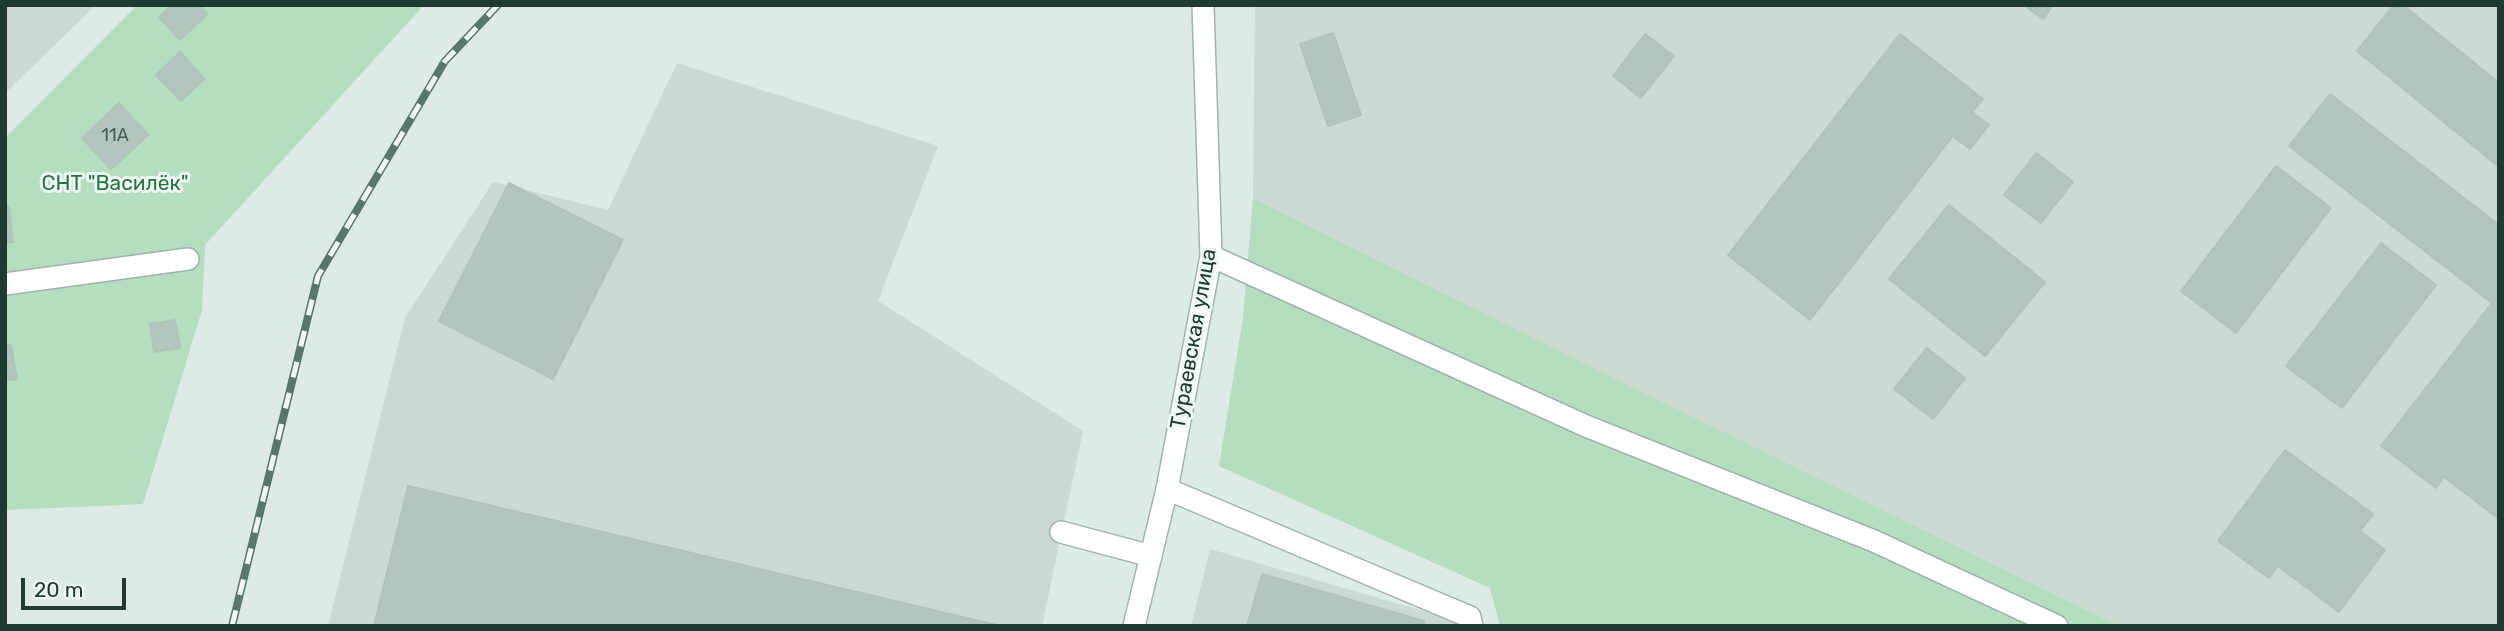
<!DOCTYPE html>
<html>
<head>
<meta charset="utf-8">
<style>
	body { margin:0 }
	#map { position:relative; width:2504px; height:631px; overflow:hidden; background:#ddeae5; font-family:Rubik,sans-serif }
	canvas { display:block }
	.frame { position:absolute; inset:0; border:7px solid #1e3a33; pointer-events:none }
	.scale { position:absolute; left:21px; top:578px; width:105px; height:32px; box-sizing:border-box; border:4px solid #1e3a33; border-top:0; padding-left:9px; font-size:21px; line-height:24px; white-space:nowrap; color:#1e3a33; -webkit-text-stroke:5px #eef7f2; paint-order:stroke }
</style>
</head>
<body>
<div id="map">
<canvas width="2504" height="631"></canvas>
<div class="frame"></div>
<div class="scale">20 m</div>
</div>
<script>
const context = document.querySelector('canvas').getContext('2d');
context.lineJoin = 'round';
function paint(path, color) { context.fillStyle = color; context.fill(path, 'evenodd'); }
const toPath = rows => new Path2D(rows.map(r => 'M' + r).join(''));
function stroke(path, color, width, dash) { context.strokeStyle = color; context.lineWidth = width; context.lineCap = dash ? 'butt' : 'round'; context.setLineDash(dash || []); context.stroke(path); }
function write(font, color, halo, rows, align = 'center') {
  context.font = font + ' Rubik,sans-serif'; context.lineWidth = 6; context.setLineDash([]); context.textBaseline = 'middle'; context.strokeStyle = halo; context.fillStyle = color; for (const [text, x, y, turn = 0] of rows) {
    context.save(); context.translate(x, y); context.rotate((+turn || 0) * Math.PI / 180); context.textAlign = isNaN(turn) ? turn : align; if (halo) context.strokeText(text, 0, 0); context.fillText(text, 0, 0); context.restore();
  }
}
const built = toPath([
	[5,5,96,5,5,93],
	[1255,5,2499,5,2499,626,2119,626,1645,393,1253,198],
	[677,63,938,146,878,301,1083,431,1042,626,328,626,405,318,493,182,608,210],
	[1210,549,1461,622,1461,626,1191,626]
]);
const green = toPath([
	[137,5,424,5,205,245,202,310,143,504,5,510,5,138],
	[1253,198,1645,393,2119,626,1500,626,1490,588,1219,466,1243,318]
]);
const building = toPath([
	[172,5,199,5,207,14,180,40,159,17,172,5],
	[2024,5,2053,5,2043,19,2024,5],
	[2394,5,2403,5,2499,83,2499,167,2357,51,2394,5],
	[1333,33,1361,115,1328,126,1300,44,1333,33],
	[1645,34,1674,56,1641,98,1613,76,1645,34],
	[1900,34,1983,99,1972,112,1989,125,1970,149,1953,136,1810,320,1728,255,1900,34],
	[180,52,204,79,181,101,156,75,180,52],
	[2330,94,2499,225,2499,519,2444,477,2436,488,2381,446,2492,303,2289,146,2330,94],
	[119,103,148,135,111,169,82,138,119,103],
	[2036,153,2073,182,2041,223,2004,195,2036,153],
	[2276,166,2331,208,2236,333,2181,291,2276,166],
	[509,183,623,240,553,379,439,321,509,183],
	[1949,205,2045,282,1985,356,1889,279,1949,205],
	[5,206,9,206,13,242,5,243,5,206],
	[2381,243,2436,285,2342,408,2286,366,2381,243],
	[175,320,180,348,154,352,150,324,175,320],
	[11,345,17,379,5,381,5,346,11,345],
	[1927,348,1965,378,1933,419,1894,389,1927,348],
	[2285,450,2373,514,2360,531,2385,550,2339,612,2278,566,2269,578,2218,541,2285,450],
	[408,486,1001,626,374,626,408,486],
	[1262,574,1424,621,1423,626,1247,626,1262,574]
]);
const lane = toPath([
	[1211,256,1586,426,1874,541,2057,626],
	[1167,489,1470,617,1472,626],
	[1061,532,1151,556]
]);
const street = toPath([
	[5,284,188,259]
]);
const secondary = toPath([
	[1134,626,1167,489,1211,256,1203,5]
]);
const rail = toPath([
	[232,626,318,276,445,61,498,5]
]);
const numberNames = [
	["11А",115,136]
];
const parkNames = [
	["СНТ \"Василёк\"",115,184]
];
const streetNames = [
	["Тураевская улица",1194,339,-80]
];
paint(built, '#ccdad3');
paint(green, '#b5ddc0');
paint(building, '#b3c5bd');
stroke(building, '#b0c4bc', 2);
stroke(lane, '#a0b2ac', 24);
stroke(street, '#a0b2ac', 24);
stroke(secondary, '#9cb6ad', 24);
stroke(lane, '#fff', 21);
stroke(street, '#fff', 21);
stroke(secondary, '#fff', 21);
stroke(rail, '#58766e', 8);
stroke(rail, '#eef7f2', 5, [16]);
write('18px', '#435d56', null, numberNames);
write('21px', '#277344', '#eef7f2', parkNames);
write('21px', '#1e3a33', '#eef7f2', streetNames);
</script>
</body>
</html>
